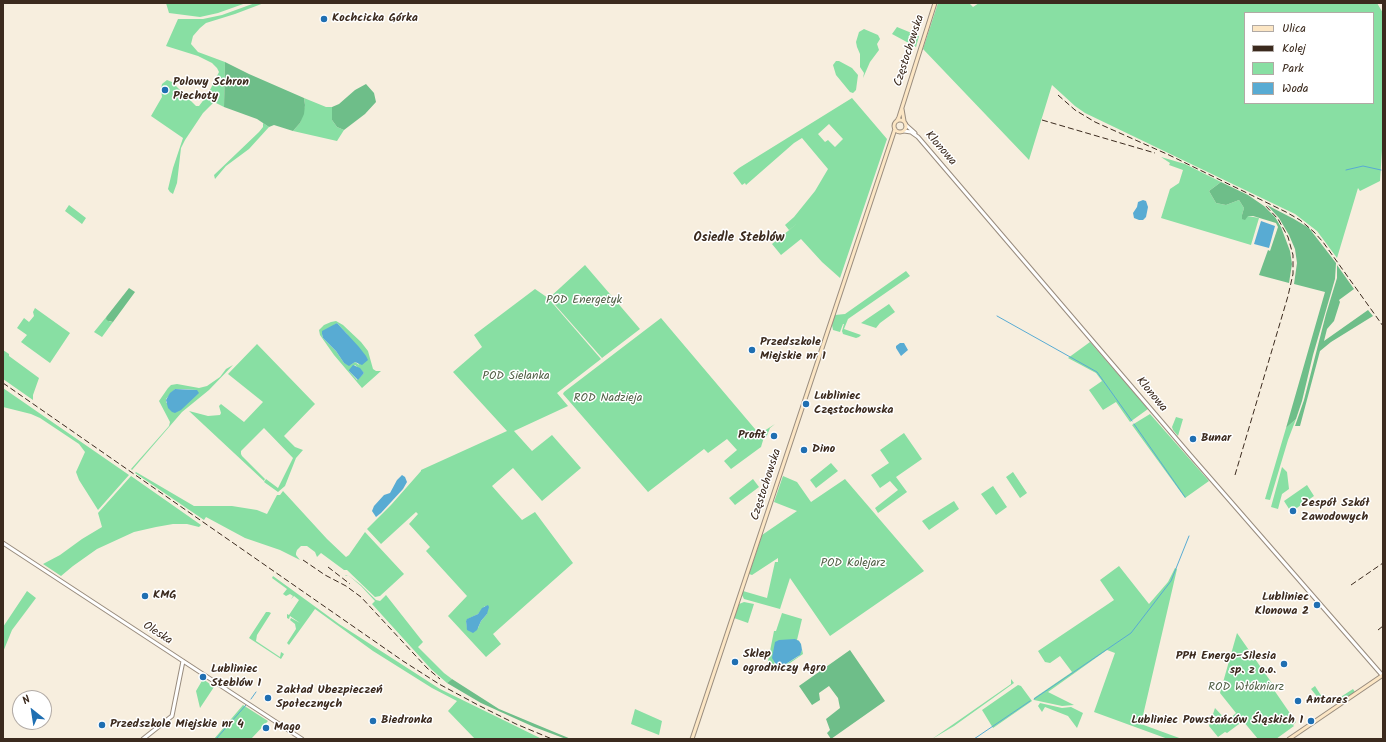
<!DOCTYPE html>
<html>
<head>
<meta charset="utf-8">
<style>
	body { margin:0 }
	#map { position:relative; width:1386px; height:742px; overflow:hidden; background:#f7eede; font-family:Kalam,sans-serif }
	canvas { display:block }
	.frame { position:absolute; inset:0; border:4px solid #3b2a1e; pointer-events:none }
	.legend { position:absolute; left:1244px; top:12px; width:130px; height:92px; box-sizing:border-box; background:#fff; border:1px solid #b1aaa5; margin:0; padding:5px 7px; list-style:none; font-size:12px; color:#3b2a1e }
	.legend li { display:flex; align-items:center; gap:8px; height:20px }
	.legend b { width:20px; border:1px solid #b1aaa5 }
	.north { position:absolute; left:12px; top:690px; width:40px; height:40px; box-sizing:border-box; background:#fff; border:1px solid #b1aaa5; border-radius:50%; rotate:330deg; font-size:11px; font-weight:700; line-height:16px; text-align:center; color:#3b2a1e }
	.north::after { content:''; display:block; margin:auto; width:14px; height:18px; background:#1f6fb2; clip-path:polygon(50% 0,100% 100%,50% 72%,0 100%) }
</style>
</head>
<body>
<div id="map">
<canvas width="1386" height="742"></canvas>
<div class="frame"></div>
<ul class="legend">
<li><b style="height:5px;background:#fce6c4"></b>Ulica</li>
<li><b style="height:5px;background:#3b2a1e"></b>Kolej</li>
<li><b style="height:11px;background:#88dfa3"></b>Park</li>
<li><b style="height:11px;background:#58abd3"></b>Woda</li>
</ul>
<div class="north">N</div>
</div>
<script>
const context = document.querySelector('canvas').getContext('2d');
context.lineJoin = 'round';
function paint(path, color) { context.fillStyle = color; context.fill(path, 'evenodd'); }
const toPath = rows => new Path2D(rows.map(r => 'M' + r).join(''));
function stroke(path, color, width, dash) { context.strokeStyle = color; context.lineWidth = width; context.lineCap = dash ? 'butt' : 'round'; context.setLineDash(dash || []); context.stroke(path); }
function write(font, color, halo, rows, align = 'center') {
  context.font = font + ' Kalam,sans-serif'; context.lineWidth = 3; context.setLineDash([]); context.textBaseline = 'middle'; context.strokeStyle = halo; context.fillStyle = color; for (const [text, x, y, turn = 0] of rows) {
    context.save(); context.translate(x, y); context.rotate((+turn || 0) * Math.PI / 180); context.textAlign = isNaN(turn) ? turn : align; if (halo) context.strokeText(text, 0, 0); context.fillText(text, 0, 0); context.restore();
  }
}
const green = toPath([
	[166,3,246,3,218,13,200,17,169,13],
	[255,3,264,3,235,14,206,23,200,28,193,36,191,44,198,52,225,62,224,107,214,102,203,113,185,140,181,148,177,183,173,194,170,192,168,189,173,168,183,138,151,116,162,97,161,89,162,84,167,80,172,82,196,106,199,106,208,94,219,72,217,68,212,63,198,56,166,46,178,19,203,19,222,15],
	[938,3,969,3,973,7,979,3,1377,3,1383,13,1383,134,1380,181,1360,191,1358,188,1337,258,1317,231,1295,214,1085,113,1075,106,1052,85,1029,160,923,49],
	[1245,13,1373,13,1373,103,1245,103],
	[897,27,919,36,916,47,892,34],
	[864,29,878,35,880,39,877,44,879,50,870,62,863,78,864,73,860,67,860,54,857,47,856,42,859,32],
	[836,61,839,61,852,68,858,75,856,90,853,93,850,92,836,75,833,65],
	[304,98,326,107,332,107,332,120,337,127,344,130,337,141,293,131,300,123,305,105],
	[852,98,887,139,840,278,822,262,801,239,781,255,772,244,799,222,789,230,785,225,794,217,815,191,828,169,802,138,794,143,746,185,745,183,742,185,733,173,739,168],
	[829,124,843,139,835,147,828,140,825,142,818,134],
	[263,123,269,127,249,149,226,166,215,179,214,175,259,132,263,127],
	[1161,157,1185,164,1221,182,1209,191,1216,203,1226,205,1239,200,1244,208,1242,215,1259,218,1251,245,1161,218,1170,189,1179,183,1183,170,1169,165,1170,163],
	[69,205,86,218,82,224,65,211],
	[585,265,640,329,602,358,549,298],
	[906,271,910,276,848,319,844,329,861,335,859,337,856,338,843,334,842,331,844,324,843,324,840,332,833,330,832,325,835,315,845,314],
	[535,289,548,298,601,359,557,393,568,406,514,431,532,451,552,435,581,468,542,501,513,468,492,486,522,520,535,512,573,563,493,634,501,644,486,657,448,616,467,596,426,551,430,547,409,524,418,514,416,512,381,544,367,529,391,505,421,471,421,470,507,431,453,372,482,347,474,335],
	[485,606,487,614,481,621,478,628,467,628,466,621,468,619,478,614],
	[889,304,895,312,880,323,876,328,861,323],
	[35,308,70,333,50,363,21,342,27,335,17,328,24,318,29,322,34,316,33,312],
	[107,316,107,319,110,322,113,322,102,337,94,332],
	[661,318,755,429,760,431,764,431,775,424,770,428,766,438,764,437,761,447,731,469,724,461,737,450,727,439,708,453,704,449,648,492,563,394,564,392],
	[336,321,343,325,361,342,368,351,373,369,376,371,381,371,362,388,334,355,320,335,319,330,324,325,331,322],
	[337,323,347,334,359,365,355,362,350,365,344,363,336,351,323,338,322,334],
	[355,365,364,373,357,380,349,371],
	[1090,342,1148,409,1130,422,1116,402,1103,410,1089,390,1102,381,1096,373,1068,358],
	[257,344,315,404,284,436,295,447,303,450,296,458,285,486,278,492,264,482,266,479,278,488,293,458,264,428,241,451,241,454,242,456,265,479,264,481,189,411,208,416,220,415,221,413,219,406,221,404,244,422,263,402,228,374],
	[3,350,9,354,9,356,39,378,33,395,33,400,3,379],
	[233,365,209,390,182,412,132,470,131,469,169,426,170,422,159,401,168,388,171,385,177,384,199,388,207,386,220,377,226,369],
	[175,389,183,389,197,390,166,403,166,399],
	[3,388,129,475,98,510,79,480,76,472,85,452,79,444,40,418,31,414,3,407],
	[1150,414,1209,481,1185,498,1132,425],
	[1176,417,1183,419,1178,436,1173,430,1172,427],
	[1296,419,1288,440,1270,500,1265,499,1286,428],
	[904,433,922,459,896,477,907,492,878,513,875,508,898,490,890,481,880,488,871,475,889,463,880,450],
	[831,463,838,471,816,488,810,480],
	[1282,467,1287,472,1289,489,1282,494,1278,509,1271,507],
	[136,472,194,506,232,506,257,510,267,514,277,495,280,495,283,491,327,539,346,557,349,555,365,532,404,574,380,596,375,597,347,570,344,570,321,553,317,557,315,552,307,546,301,546,297,550,296,553,296,555,300,560,280,550,245,538,206,517,204,520,135,473],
	[1013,472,1027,493,1020,498,1006,477],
	[131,476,201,525,199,527,187,524,173,524,156,527,134,532,97,549,73,566,61,576,43,564,60,555,82,539,102,527,98,513],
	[783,476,797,482,811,502,845,479,924,571,830,636,790,578,780,609,744,599,742,595,743,591,767,598,775,562,778,562,778,558,752,575,749,574,762,535,797,511,774,502],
	[753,479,759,487,735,505,729,498],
	[1307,485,1314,496,1291,512,1284,501],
	[993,486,1007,507,996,515,981,494],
	[954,501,959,509,929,530,922,521],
	[1119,566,1149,604,1168,582,1175,568,1177,569,1141,724,1182,739,1168,739,1094,712,1115,653,1107,650,1048,692,1074,705,1062,706,1034,700,1034,698,1072,672,1060,656,1050,663,1045,662,1038,651,1114,600,1100,580],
	[346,575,348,575,361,585,376,600,380,601,386,595,423,642,418,647,444,673,452,679,447,683,431,669,372,604,375,601,361,586,348,575,345,576],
	[273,576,339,624,440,689,542,739,475,739,448,711,457,701,432,688,373,651,315,609,289,645,287,643,296,629,295,624,290,620,291,618,300,623,290,616,289,619,287,618,287,614,289,615,299,600,294,596,291,599,293,596,290,594,286,596,283,594,287,589,272,578],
	[27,591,36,598,12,630,3,652,3,627],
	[744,602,754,604,748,623,734,618,739,604],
	[266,612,269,612,271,613,257,635,256,641,280,657,281,652,284,654,281,659,249,638],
	[782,613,802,619,797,640,801,644,803,654,777,672,767,666,774,631,776,631],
	[798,640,801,644,802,650,799,656,781,667,777,666,774,663],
	[1237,633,1276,689,1274,690,1296,722,1293,725,1294,726,1276,739,1258,739,1243,721,1227,733,1225,732,1218,737,1209,726,1215,708,1227,721,1236,713,1220,693],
	[203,679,214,687,200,708,196,691],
	[1011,679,1014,683,954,726,932,739,1011,684],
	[1018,685,1021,686,1032,701,993,728,982,710],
	[1315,686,1322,697,1325,696,1327,700,1336,700,1353,689,1355,692,1337,703,1319,699,1311,689],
	[1040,703,1062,708,1071,707,1083,713,1077,728,1068,716,1045,707,1042,712,1038,706],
	[243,705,268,721,251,739,214,739],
	[635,709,662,721,659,735,631,724]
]);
const forest = toPath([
	[225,62,249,74,304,98,305,105,304,114,300,123,293,131,274,125,269,127,257,119,224,107],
	[366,84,374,93,376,102,365,114,344,130,337,127,332,120,332,107,339,104,355,90],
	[1221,182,1248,195,1264,206,1275,217,1281,227,1290,251,1292,264,1289,283,1259,275,1268,250,1270,251,1278,227,1276,223,1253,216,1248,216,1245,220,1242,219,1242,215,1244,208,1239,200,1226,205,1216,203,1209,191],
	[1267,205,1294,219,1309,228,1336,263,1335,279,1313,355,1302,401,1296,419,1286,428,1325,292,1294,284,1297,263,1295,249,1289,235,1279,218],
	[1337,265,1354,289,1339,300,1340,302,1334,321,1327,329,1324,341,1368,310,1373,316,1331,342,1320,351,1300,426,1295,426,1304,400,1326,314,1337,278],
	[129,288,135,292,113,322,108,321,106,319,107,316],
	[850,650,885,701,831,739,827,733,830,730,826,719,840,708,838,698,829,686,819,693,820,700,812,705,799,686],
	[452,679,499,709,571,739,566,739,534,727,481,703,447,683]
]);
const water = toPath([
	[1143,200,1146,201,1148,207,1146,217,1143,220,1139,220,1134,218,1133,213,1137,207,1138,202],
	[1261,221,1275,226,1269,248,1254,244],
	[337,323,359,347,366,356,368,360,362,365,355,362,349,366,344,363,336,351,323,338,322,334,322,331],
	[900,343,904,343,908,350,901,356,896,348,896,346],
	[353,365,360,368,364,373,358,380,349,371,349,370],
	[175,389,197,390,199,393,181,410,175,413,172,412,168,408,166,400,170,393],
	[402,475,405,477,407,482,403,489,381,513,376,517,372,511,374,506,384,495,390,493,397,480],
	[488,605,489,607,487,614,481,621,477,630,473,633,467,630,466,621,467,619,478,614,482,608],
	[795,639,799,641,801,644,802,650,800,655,781,667,777,666,772,658,775,642,779,640]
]);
const stream = toPath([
	[1346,170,1363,166,1381,170],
	[997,316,1097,372,1132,421],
	[1134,424,1185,497],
	[251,699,256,692],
	[1034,699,1131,633,1171,581,1189,536],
	[216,739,246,705],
	[974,739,1030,701]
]);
const tertiary = toPath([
	[906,125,915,133],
	[904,131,911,132,918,137,1191,456,1382,675],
	[3,543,302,739],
	[143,739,172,716,183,661]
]);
const secondary = toPath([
	[902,109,904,121],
	'894 126a6 6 0 1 1 12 0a6 6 0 1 1-12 0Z',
	[897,121,899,117,935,3],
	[692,739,895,129],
	[1289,739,1383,675]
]);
const rail = toPath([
	[1058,95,1075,110,1095,122,1169,155,1286,212,1300,220,1314,232,1323,242,1383,326],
	[1042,120,1155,153],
	[3,383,403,661,439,684,478,705,516,724,552,739],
	[1235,475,1288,296,1293,274,1293,255,1288,237,1278,219,1264,204],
	[303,560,325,575,346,586,361,597,427,668,440,679],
	[328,567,350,584],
	[1351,585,1383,563],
	[1378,630,1383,626]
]);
const markers = [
	[324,19,4,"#1f6fb2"],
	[165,90,4,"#1f6fb2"],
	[752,350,4,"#1f6fb2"],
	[806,404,4,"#1f6fb2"],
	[774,436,4,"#1f6fb2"],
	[1193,439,4,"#1f6fb2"],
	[804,450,4,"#1f6fb2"],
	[1293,511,4,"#1f6fb2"],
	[145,596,4,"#1f6fb2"],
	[1317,605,4,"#1f6fb2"],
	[735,662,4,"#1f6fb2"],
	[1284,664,4,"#1f6fb2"],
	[203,677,4,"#1f6fb2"],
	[268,698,4,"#1f6fb2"],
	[1298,701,4,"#1f6fb2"],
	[373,721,4,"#1f6fb2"],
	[1311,721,4,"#1f6fb2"],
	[102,725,4,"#1f6fb2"],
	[266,728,4,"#1f6fb2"]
];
const poiNames = [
	["Kochcicka Górka",332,19],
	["Polowy Schron",173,83],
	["Piechoty",173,97],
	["Przedszkole",760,343],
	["Miejskie nr 1",760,357],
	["Lubliniec",814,397],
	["Częstochowska",814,411],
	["Profit",766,436,"right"],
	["Bunar",1201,439],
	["Dino",812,450],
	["Zespół Szkół",1301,504],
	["Zawodowych",1301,518],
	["KMG",153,596],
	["Lubliniec",1309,598,"right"],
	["Klonowa 2",1309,612,"right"],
	["Sklep",743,655],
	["ogrodniczy Agro",743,669],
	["PPH Energo-Silesia",1276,657,"right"],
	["sp. z o.o.",1276,671,"right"],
	["Lubliniec",211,670],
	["Steblów 1",211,684],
	["Zakład Ubezpieczeń",276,691],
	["Społecznych",276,705],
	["Antares",1306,701],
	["Biedronka",381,721],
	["Lubliniec Powstańców Śląskich 1",1303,721,"right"],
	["Przedszkole Miejskie nr 4",110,725],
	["Mago",274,728]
];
const streetNames = [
	["Częstochowska",910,51,-72],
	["Klonowa",940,149,49],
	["Klonowa",1151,395,50],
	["Częstochowska",767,485,-72],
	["Oleska",157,634,33]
];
const parkNames = [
	["POD Energetyk",584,301],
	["POD Sielanka",516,377],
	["ROD Nadzieja",608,399],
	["POD Kolejarz",853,564],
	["ROD Włókniarz",1246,688]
];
const neighbourhoodNames = [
	["Osiedle Steblów",739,239]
];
paint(green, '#88dfa3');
paint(forest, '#6ebe89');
paint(water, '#58abd3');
stroke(stream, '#58abd3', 1);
stroke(tertiary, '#998c7e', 5);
stroke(secondary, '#998c7e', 5);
stroke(tertiary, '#fff', 3);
stroke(secondary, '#fce6c4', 3);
stroke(rail, '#3b2a1e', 1, [6, 3]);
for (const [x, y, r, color] of markers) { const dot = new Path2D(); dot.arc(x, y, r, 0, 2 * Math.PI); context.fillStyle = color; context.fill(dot); stroke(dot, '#fff', 1.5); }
write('bold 12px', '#3b2a1e', '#fff', poiNames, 'left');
write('12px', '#3b2a1e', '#fff', streetNames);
write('12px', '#526046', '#fff', parkNames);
write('bold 13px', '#3b2a1e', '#fff', neighbourhoodNames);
</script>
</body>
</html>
